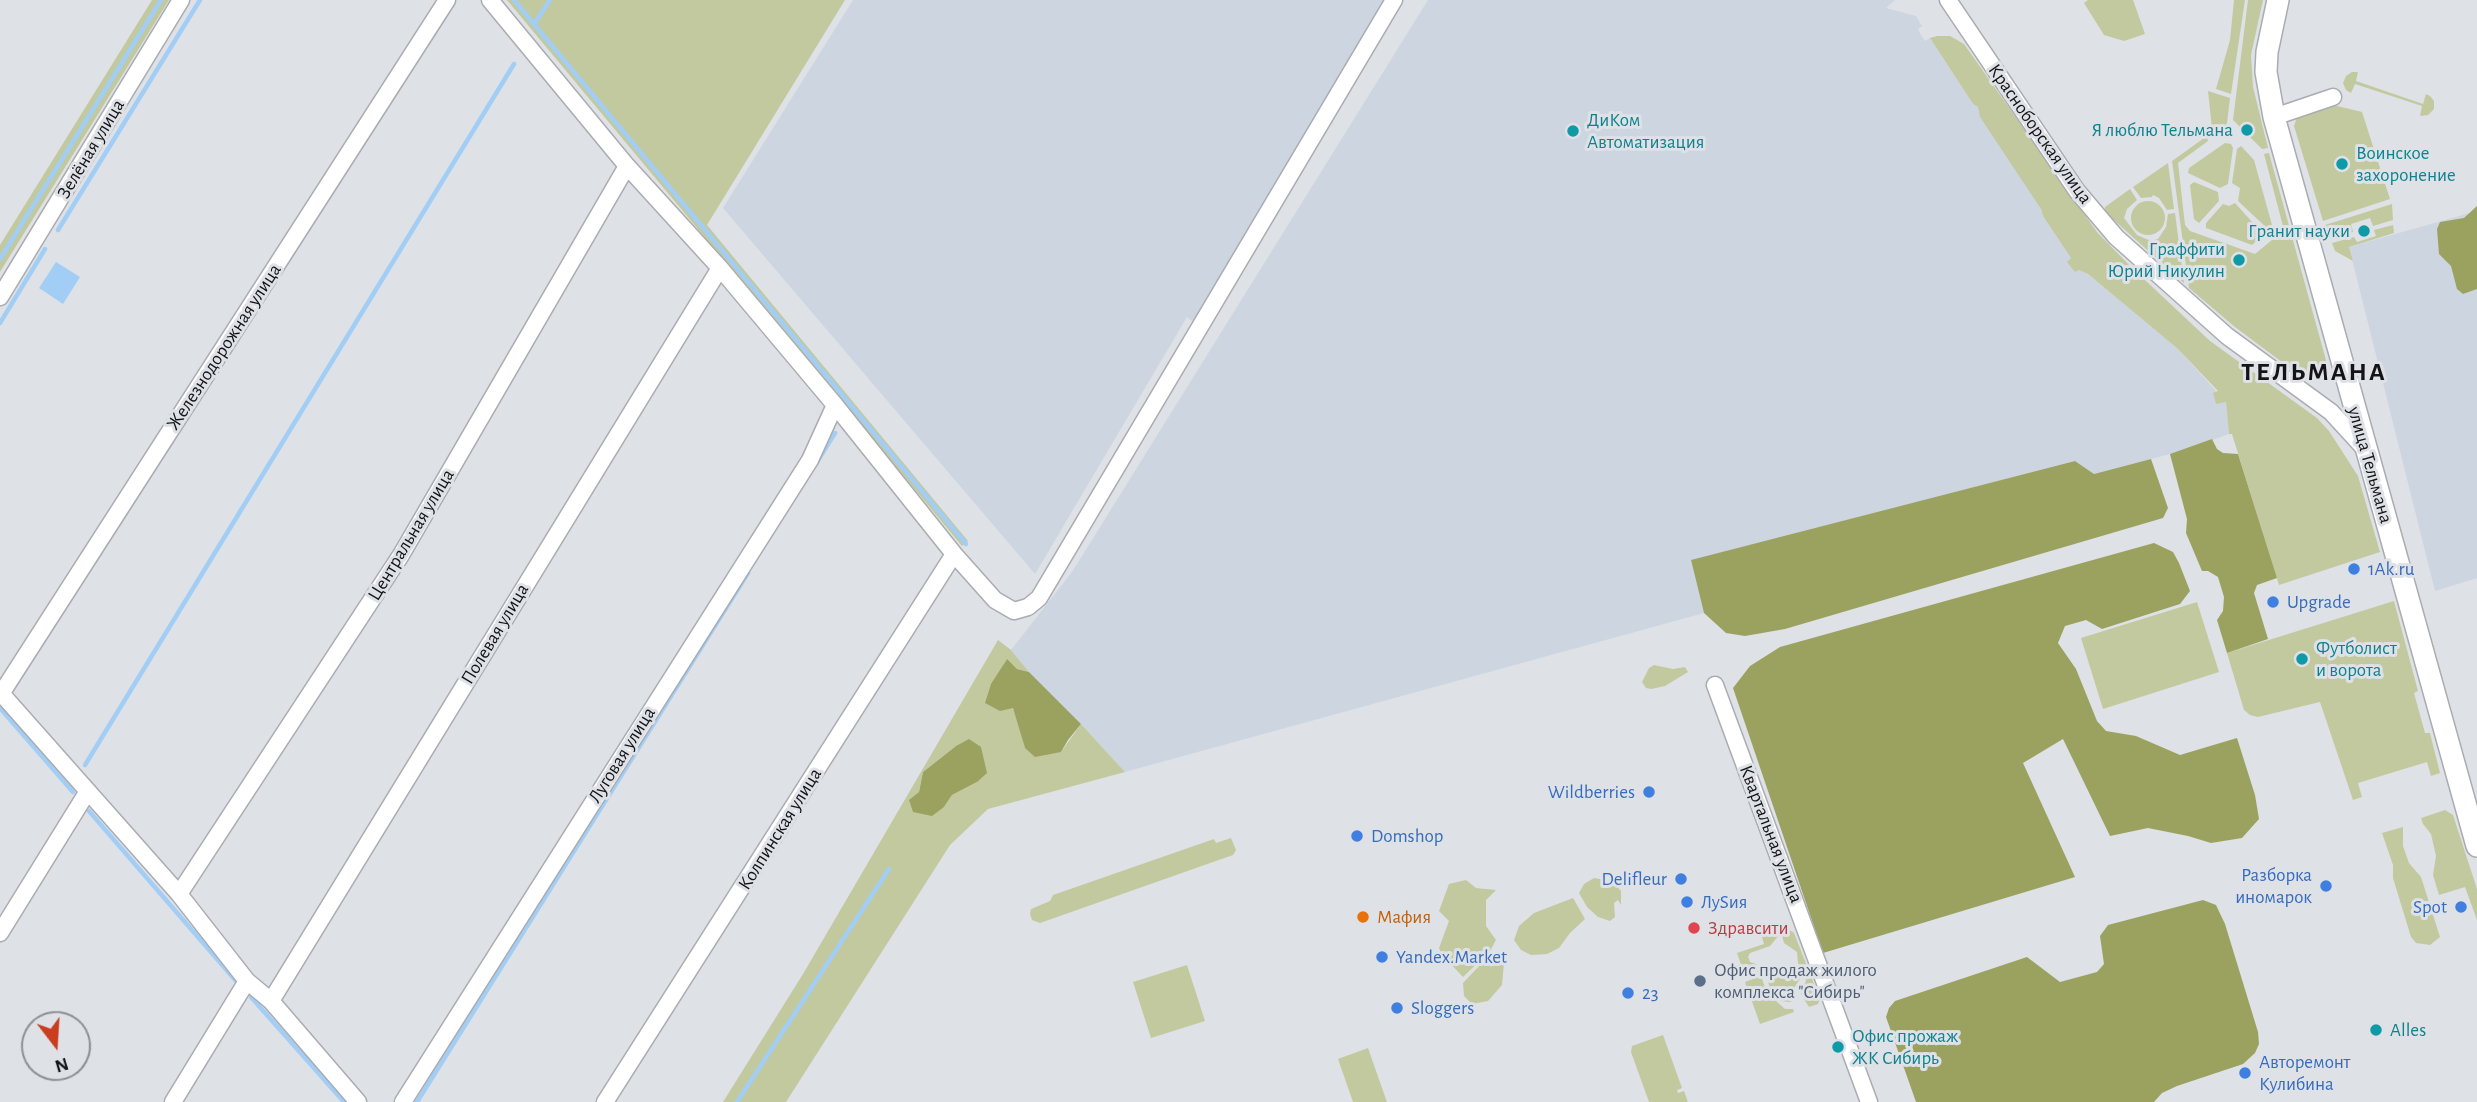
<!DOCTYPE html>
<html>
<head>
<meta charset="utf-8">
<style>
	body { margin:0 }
	#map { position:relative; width:2477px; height:1102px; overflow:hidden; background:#dee1e6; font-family:"Alegreya Sans",sans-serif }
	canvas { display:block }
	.north { position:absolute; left:21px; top:1011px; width:70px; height:70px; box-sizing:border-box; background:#dee1e6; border:2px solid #8d8f92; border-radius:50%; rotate:163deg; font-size:19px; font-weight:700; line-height:28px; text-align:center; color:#131415 }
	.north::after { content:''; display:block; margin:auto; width:24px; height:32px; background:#c83e1f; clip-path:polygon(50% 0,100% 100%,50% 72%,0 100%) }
</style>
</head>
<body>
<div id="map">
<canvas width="2477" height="1102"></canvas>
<div class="north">N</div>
</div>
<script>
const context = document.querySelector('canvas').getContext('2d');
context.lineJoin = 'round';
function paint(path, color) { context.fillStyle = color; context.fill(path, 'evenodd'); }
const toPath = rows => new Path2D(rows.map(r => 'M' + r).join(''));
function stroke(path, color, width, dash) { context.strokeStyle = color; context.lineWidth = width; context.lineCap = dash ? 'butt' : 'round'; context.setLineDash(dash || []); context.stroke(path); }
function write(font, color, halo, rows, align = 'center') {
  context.font = font + ' "Alegreya Sans",sans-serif'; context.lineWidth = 6; context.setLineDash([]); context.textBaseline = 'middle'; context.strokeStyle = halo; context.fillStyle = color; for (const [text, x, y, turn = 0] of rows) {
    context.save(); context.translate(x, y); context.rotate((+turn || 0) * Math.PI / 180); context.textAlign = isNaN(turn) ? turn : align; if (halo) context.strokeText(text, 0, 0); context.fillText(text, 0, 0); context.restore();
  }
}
const built = toPath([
	[853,0,1391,0,1196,324,1187,317,1035,574,723,208],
	[1428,0,1895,0,1886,8,1916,16,1922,26,1918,29,1921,35,1925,41,1930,38,1973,104,1978,107,2041,209,2043,216,2072,259,2075,272,2079,269,2088,274,2178,349,2226,402,2229,434,2185,450,2094,474,2075,461,1691,561,1704,613,1125,772,1081,724,1029,672,1011,650,1072,572],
	[2477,211,2477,578,2435,591,2349,247]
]);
const green = toPath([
	[152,0,169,0,0,272,0,245],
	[507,0,845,0,707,225,968,541,962,546],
	[2088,0,2133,0,2145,34,2124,41,2104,35,2084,3],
	[2234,0,2245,0,2231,94,2216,89,2230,40],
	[2248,0,2263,0,2251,55,2253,87,2268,148,2262,149,2233,120],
	[1937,36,1950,36,1964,44,2097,232,2130,266,2210,341,2317,418,2329,431,2358,476,2380,552,2279,585,2232,434,2229,434,2226,402,2216,404,2213,393,2218,391,2178,349,2088,274,2079,270,2075,272,2067,262,2071,258,2043,216,2041,209,1980,117,1978,107,1973,104,1930,38],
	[2352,72,2358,72,2356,81,2423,104,2426,94,2430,96,2434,101,2434,109,2428,115,2420,116,2422,106,2355,84,2351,93,2346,90,2343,83,2346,76],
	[2208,91,2230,98,2227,123,2221,133,2213,138],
	[2333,105,2362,112,2390,199,2323,221,2294,126,2297,117],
	[2207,136,2208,141,2178,163,2185,225,2190,231,2255,254,2284,230,2264,154,2269,153,2327,364,2323,380,2306,380,2235,327,2189,288,2172,161],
	[2225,143,2231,144,2233,148,2228,184,2220,188,2188,173,2189,168],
	[2241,146,2254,160,2272,225,2269,230,2238,201,2240,188,2232,183,2237,149],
	[2168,163,2174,209,2167,210,2159,198,2153,195,2152,197,2141,198,2133,187],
	[2194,182,2218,192,2219,201,2199,223,2194,219,2190,185],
	[2130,189,2137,200,2127,209,2124,218,2137,235,2151,241,2158,239,2166,227,2168,214,2175,213,2184,283,2105,212,2105,207],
	'2131 218a17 17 0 1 1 34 0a17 17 0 1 1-34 0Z',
	[2235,203,2262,233,2262,236,2252,245,2206,228,2206,223,2223,204,2229,206],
	[2392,204,2393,220,2373,226,2370,218,2351,224,2353,232,2330,239,2325,225],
	[2393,225,2394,233,2349,247,2353,261,2335,251,2332,243,2354,237,2357,242,2376,236,2374,230],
	[2394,601,2418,691,2414,693,2425,733,2430,733,2440,773,2431,776,2427,762,2358,783,2362,797,2353,800,2320,702,2258,717,2250,715,2244,710,2227,653],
	[2197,602,2219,672,2103,709,2081,638],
	[998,640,1011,650,1029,672,1017,669,1006,660,999,673,1018,721,1025,748,1061,752,1081,724,1125,772,988,809,950,845,786,1102,723,1102,803,974],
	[956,746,977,782,952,795,944,807,910,800,919,792,923,772],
	[1654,665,1673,669,1685,667,1688,672,1665,686,1651,689,1646,688,1642,682,1649,668],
	[2445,810,2453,815,2477,889,2477,920,2465,887,2439,895,2433,875,2436,856,2431,834,2423,824,2421,818],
	[2403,827,2403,846,2409,863,2421,877,2440,937,2430,945,2416,943,2411,937,2393,878,2393,865,2382,833],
	[1231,838,1236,850,1233,855,1040,923,1032,920,1030,914,1031,909,1050,901,1053,895,1214,839,1216,843],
	[1594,878,1612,881,1621,891,1621,905,1618,900,1614,903,1615,917,1610,921,1598,917,1587,907,1579,893,1584,884],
	[1466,880,1476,888,1496,890,1486,900,1486,926,1496,940,1490,951,1463,977,1442,955,1439,948,1449,921,1439,911,1449,884],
	[1573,898,1585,919,1570,933,1559,948,1547,954,1531,955,1521,950,1514,940,1519,926,1534,913],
	[1788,929,1794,933,1820,999,1818,1004,1809,1007,1801,994,1806,981,1805,973,1798,963,1797,952,1784,943,1781,931],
	[1778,932,1779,935,1770,946,1750,953,1748,957,1750,962,1756,964,1758,972,1745,976,1737,953,1764,944,1762,937],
	[1491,958,1504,963,1502,985,1488,1001,1472,1004,1464,996,1463,983,1482,963],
	[1187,965,1205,1021,1151,1038,1133,982],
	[1782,969,1792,973,1799,973,1800,979,1794,988,1793,1000,1790,1002,1781,1001,1770,988,1768,982,1768,974,1774,970],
	[1761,976,1767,993,1785,1009,1793,1009,1794,1012,1760,1024,1745,982],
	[1663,1035,1682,1088,1677,1090,1678,1093,1684,1091,1688,1102,1649,1102,1631,1052,1632,1046],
	[1368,1048,1382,1088,1387,1102,1353,1102,1338,1059]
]);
const forest = toPath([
	[2477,206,2477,289,2463,294,2457,289,2451,266,2439,254,2437,229,2440,222,2464,218],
	[2212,439,2217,449,2223,453,2238,454,2277,578,2257,585,2254,593,2268,639,2227,653,2217,620,2223,611,2224,597,2218,577,2208,571,2202,571,2186,533,2187,519,2170,454],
	[2151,459,2168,508,2163,518,1785,629,1745,636,1726,633,1704,613,1691,560,2075,461,2094,474],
	[2154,543,2173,552,2179,563,2190,591,2180,604,2102,629,2086,620,2065,626,2058,643,2076,669,2097,721,2106,731,2136,736,2180,755,2237,738,2255,795,2259,819,2242,838,2211,843,2188,836,2148,828,2110,836,2063,739,2023,763,2075,877,1823,953,1733,688,1750,666,1780,647],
	[1007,659,1017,669,1029,672,1081,724,1068,740,1061,752,1035,757,1025,748,1013,708,1000,711,985,703,991,684],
	[969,739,981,747,987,773,977,782,952,795,944,807,932,816,913,812,909,800,919,792,923,772,956,746],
	[2203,900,2216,905,2225,924,2258,1032,2259,1044,2255,1053,2243,1064,2177,1086,2162,1093,2154,1102,1916,1102,1886,1017,1889,1008,1895,1001,2027,957,2060,982,2097,972,2104,964,2100,936,2108,925]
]);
const water = toPath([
	[56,262,80,277,63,304,39,288]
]);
const stream = toPath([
	[514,0,966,544],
	[534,24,550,0],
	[58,230,200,0],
	[0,259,161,0],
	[0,323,45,249],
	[817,462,835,433],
	[0,708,73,792],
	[85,765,514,64],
	[89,811,236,981],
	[251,997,344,1102],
	[417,1102,748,573],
	[737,1102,889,869]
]);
const minor = toPath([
	[490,0,627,166,720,268,835,405,954,554,995,600,1014,611,1028,607,1039,598,1394,0],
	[1948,0,2077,191,2116,237,2227,336,2331,412,2364,448],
	[2274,117,2333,97],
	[0,297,181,0],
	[1715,685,1869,1102],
	[0,692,179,894,247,981,271,1001,358,1102],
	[1,694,447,0],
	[179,894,401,555,627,166],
	[0,933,88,791],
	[271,1001,720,268],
	[173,1102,247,981],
	[403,1102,810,460,835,405],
	[605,1102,954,554]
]);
const major = toPath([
	[2278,0,2267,52,2266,72,2274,117,2477,846]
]);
const markers = [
	[2247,130,7,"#0f9aa8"],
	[1573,131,7,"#0f9aa8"],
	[2342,164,7,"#0f9aa8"],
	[2364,231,7,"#0f9aa8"],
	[2239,260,7,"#0f9aa8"],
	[2354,569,7,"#3f7fe0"],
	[2273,602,7,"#3f7fe0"],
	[2302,659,7,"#0f9aa8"],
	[1649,792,7,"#3f7fe0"],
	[1357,836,7,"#3f7fe0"],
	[1681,879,7,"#3f7fe0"],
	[2326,886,7,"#3f7fe0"],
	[1687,902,7,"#3f7fe0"],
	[2461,907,7,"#3f7fe0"],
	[1363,917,7,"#e8710a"],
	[1694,928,7,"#e0444e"],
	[1382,957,7,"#3f7fe0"],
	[1700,981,7,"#5c6f8a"],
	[1628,993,7,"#3f7fe0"],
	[1397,1008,7,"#3f7fe0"],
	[2376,1030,7,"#0f9aa8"],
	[1838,1047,7,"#0f9aa8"],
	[2245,1073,7,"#3f7fe0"]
];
const cultureNames = [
	["ДиКом",1587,120],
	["Автоматизация",1587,142],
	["Я люблю Тельмана",2233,130,"right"],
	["Воинское",2356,153],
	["захоронение",2356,175],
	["Гранит науки",2350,231,"right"],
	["Граффити",2225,249,"right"],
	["Юрий Никулин",2225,271,"right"],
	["Футболист",2316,648],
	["и ворота",2316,670],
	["Alles",2390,1030],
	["Офис прожаж",1852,1036],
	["ЖК Сибирь",1852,1058]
];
const streetNames = [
	["Красноборская улица",2040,134,55],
	["Зелёная улица",91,149,-59],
	["Железнодорожная улица",224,347,-57],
	["улица Тельмана",2370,465,74],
	["Центральная улица",411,535,-59],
	["Полевая улица",495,634,-59],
	["Луговая улица",622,755,-58],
	["Колпинская улица",780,829,-58],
	["Квартальная улица",1771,834,69]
];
const shopNames = [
	["1Ak.ru",2368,569],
	["Upgrade",2287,602],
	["Wildberries",1635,792,"right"],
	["Domshop",1371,836],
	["Разборка",2312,875,"right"],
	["иномарок",2312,897,"right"],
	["Delifleur",1667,879,"right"],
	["ЛуSия",1701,902],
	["Spot",2447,907,"right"],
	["Yandex.Market",1396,957],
	["23",1642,993],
	["Sloggers",1411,1008],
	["Авторемонт",2259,1062],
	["Кулибина",2259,1084]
];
const foodNames = [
	["Мафия",1377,917]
];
const healthNames = [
	["Здравсити",1708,928]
];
const serviceNames = [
	["Офис продаж жилого",1714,970],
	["комплекса \"Сибирь\"",1714,992]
];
const districtNames = [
	["ТЕЛЬМАНА",2314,372]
];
paint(built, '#cdd6e0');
paint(green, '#c3c99f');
paint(forest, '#9ba260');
paint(water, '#a2cef5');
stroke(stream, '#a2cef5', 4.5);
stroke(minor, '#a9acb1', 19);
stroke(major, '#a9acb1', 24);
stroke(minor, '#fff', 16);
stroke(major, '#fff', 21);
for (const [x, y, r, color] of markers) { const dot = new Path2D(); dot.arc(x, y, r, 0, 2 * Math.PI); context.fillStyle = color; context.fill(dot); stroke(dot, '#dee1e6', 2.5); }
write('19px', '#0d838f', '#dee1e6', cultureNames, 'left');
write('19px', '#131415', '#dee1e6', streetNames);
write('19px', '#366cbe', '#dee1e6', shopNames, 'left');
write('19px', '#c56008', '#dee1e6', foodNames, 'left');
write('19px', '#be3a42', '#dee1e6', healthNames, 'left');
write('19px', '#4e5e75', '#dee1e6', serviceNames, 'left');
context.letterSpacing = '2px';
write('bold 26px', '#131415', '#dee1e6', districtNames);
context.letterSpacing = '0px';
</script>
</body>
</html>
